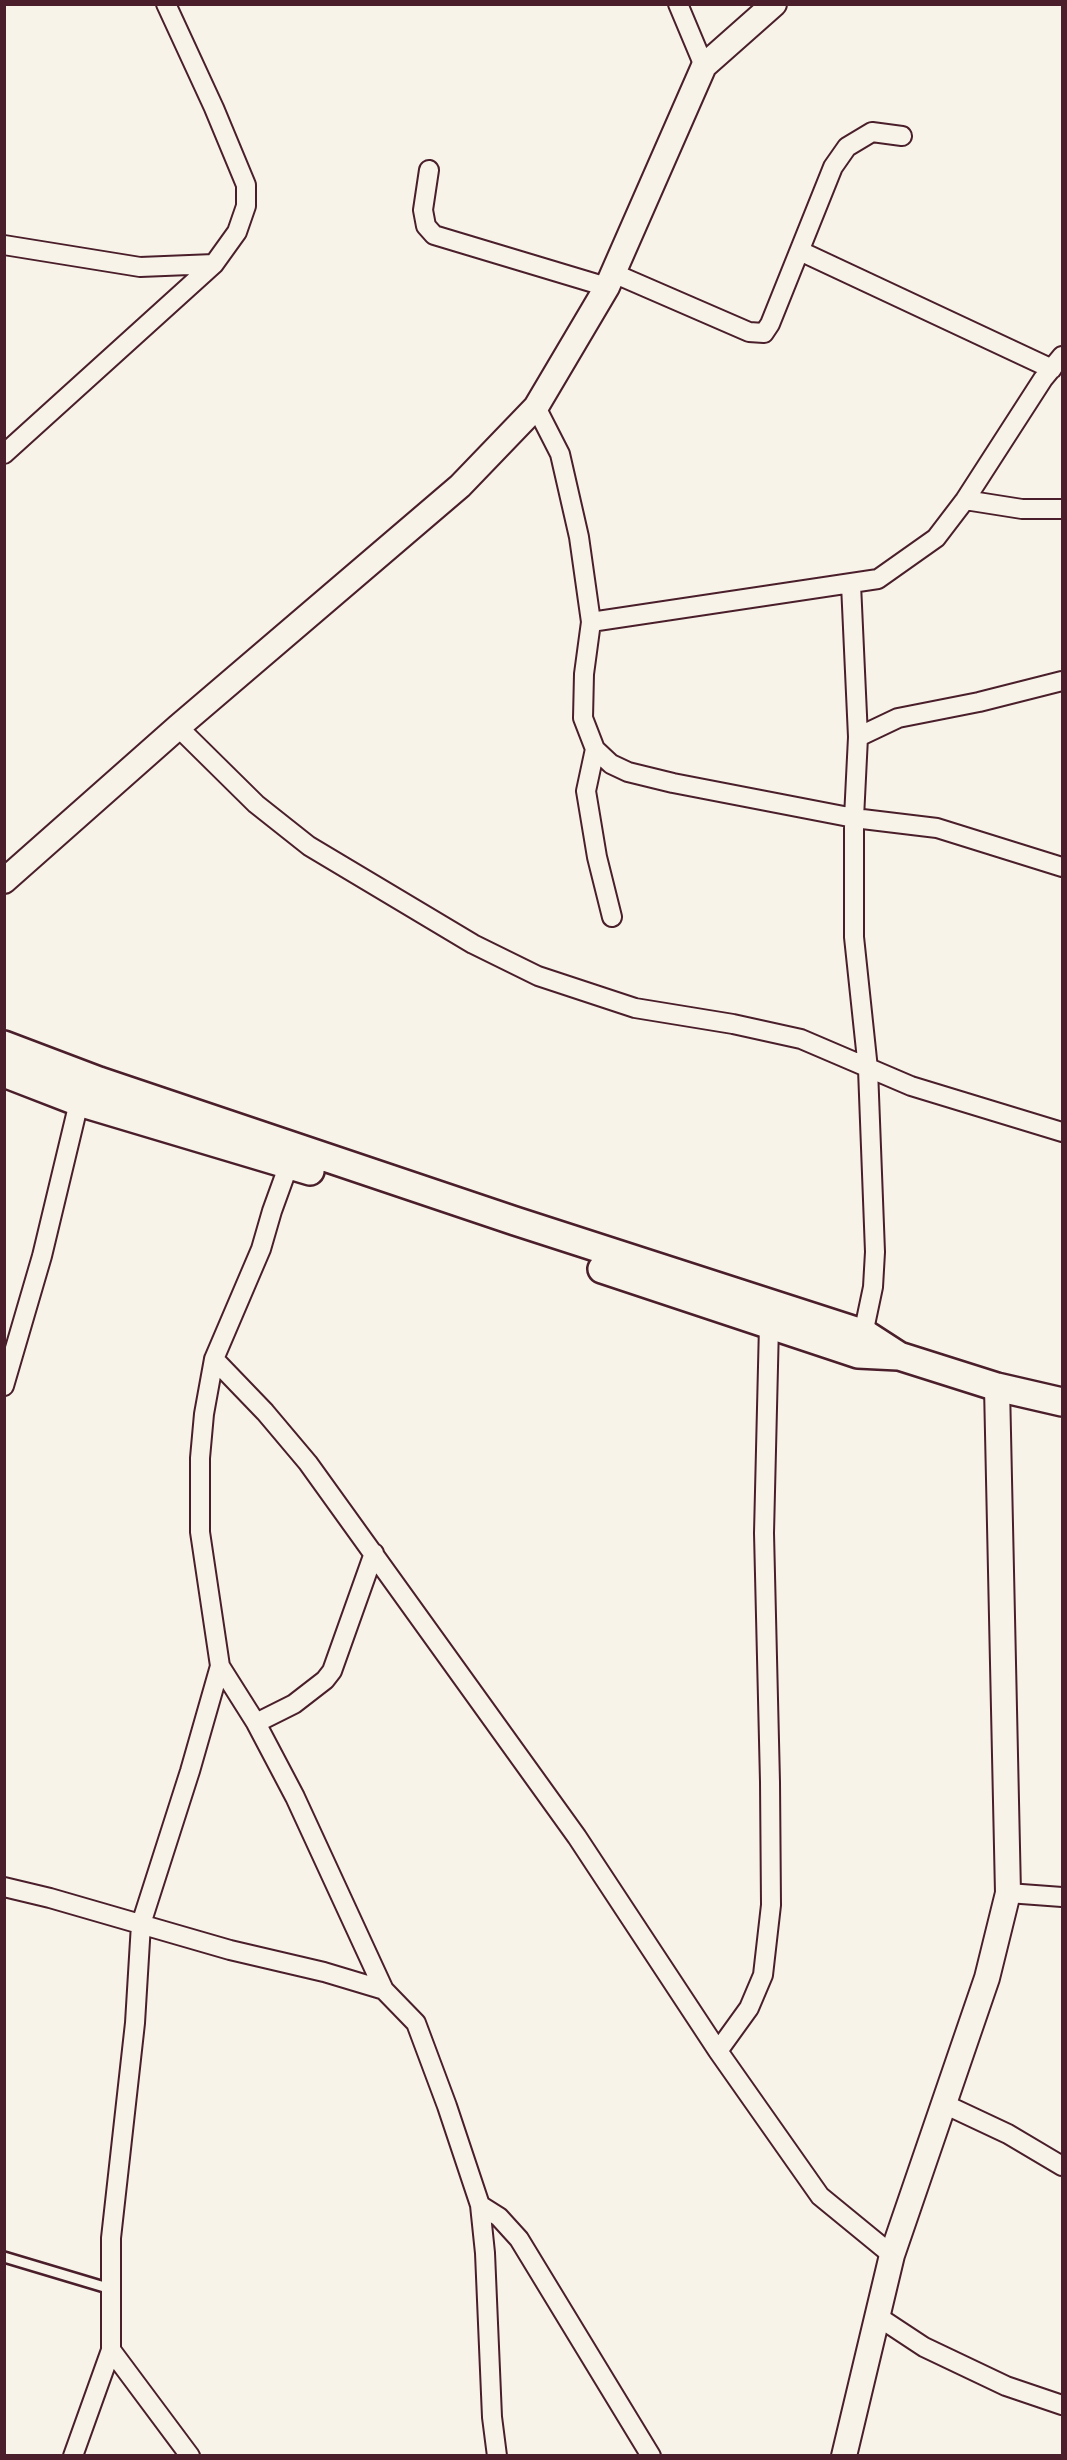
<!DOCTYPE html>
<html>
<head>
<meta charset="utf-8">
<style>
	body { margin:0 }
	#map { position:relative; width:1067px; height:2460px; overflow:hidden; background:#f7f3e8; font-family:Mali,sans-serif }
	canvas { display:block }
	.frame { position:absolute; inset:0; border:6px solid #4a1f2b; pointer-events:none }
</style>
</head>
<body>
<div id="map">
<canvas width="1067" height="2460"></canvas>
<div class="frame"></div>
</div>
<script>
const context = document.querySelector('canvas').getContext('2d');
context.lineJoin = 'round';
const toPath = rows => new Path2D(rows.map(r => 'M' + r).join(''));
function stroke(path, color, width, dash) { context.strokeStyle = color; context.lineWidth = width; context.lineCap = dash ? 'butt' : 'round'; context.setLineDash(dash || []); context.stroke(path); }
const service = toPath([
	[4,2257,111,2289]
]);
const minor = toPath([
	[678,4,704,66],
	[429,170,423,210,426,226,434,235,607,287],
	[4,245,140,267,214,264],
	[800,251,1052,369],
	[613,273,749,332,764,333,770,324,833,167,847,147,872,132,902,136],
	[536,407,560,454,579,537,591,622,584,674,583,718,595,749,611,764,628,772,673,783,854,818,937,828,1062,867],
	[4,454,214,264,237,232,246,206,246,185,214,108,166,4],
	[965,500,1022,509,1062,509],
	[851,584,858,737,854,818,854,937,868,1069,875,1252,873,1287,861,1344],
	[591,622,878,579,936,538,965,500,1043,379,1062,356],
	[178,727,256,804,309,846,473,944,538,976,635,1008,733,1024,801,1039,911,1086,1062,1132],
	[858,737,898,718,979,702,1062,681],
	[595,749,586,791,597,857,612,917],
	[289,1164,272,1211,261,1249,214,1359,204,1414,200,1458,200,1532,220,1666,256,1723,295,1797,384,1990,416,2023,447,2106,480,2205,485,2253,492,2417,497,2456],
	[214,1359,265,1412,308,1463,577,1837,718,2051,820,2196,892,2255],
	[4,1386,42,1256,79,1102],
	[256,1723,294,1704,325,1680,332,1671,374,1553],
	[4,1887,50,1898,230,1950,324,1972,384,1990],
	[1008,1893,1062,1897],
	[718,2051,749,2008,763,1975,771,1905,770,1782,764,1533,769,1325],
	[942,2103,1008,2134,1062,2166],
	[480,2205,499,2217,519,2239,651,2456],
	[877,2316,924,2347,1006,2386,1062,2405],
	[111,2350,190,2456],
	[73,2456,111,2350,111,2238,135,2023,141,1924,190,1771,220,1666]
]);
const tertiary = toPath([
	[4,881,178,727,460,486,536,407,607,287,704,66,774,4],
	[844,2456,892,2255,987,1978,1008,1893,997,1387]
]);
const secondary = toPath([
	[4,1045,99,1081,515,1221,865,1334,899,1356,997,1387,1062,1402],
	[4,1073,79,1102,310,1171],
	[602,1269,858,1354,898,1356]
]);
stroke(service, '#4a1f2b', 14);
stroke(minor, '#4a1f2b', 22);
stroke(tertiary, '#4a1f2b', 28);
stroke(secondary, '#4a1f2b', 32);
stroke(service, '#f7f3e8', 9);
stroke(minor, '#f7f3e8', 18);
stroke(tertiary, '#f7f3e8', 24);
stroke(secondary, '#f7f3e8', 27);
</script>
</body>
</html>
